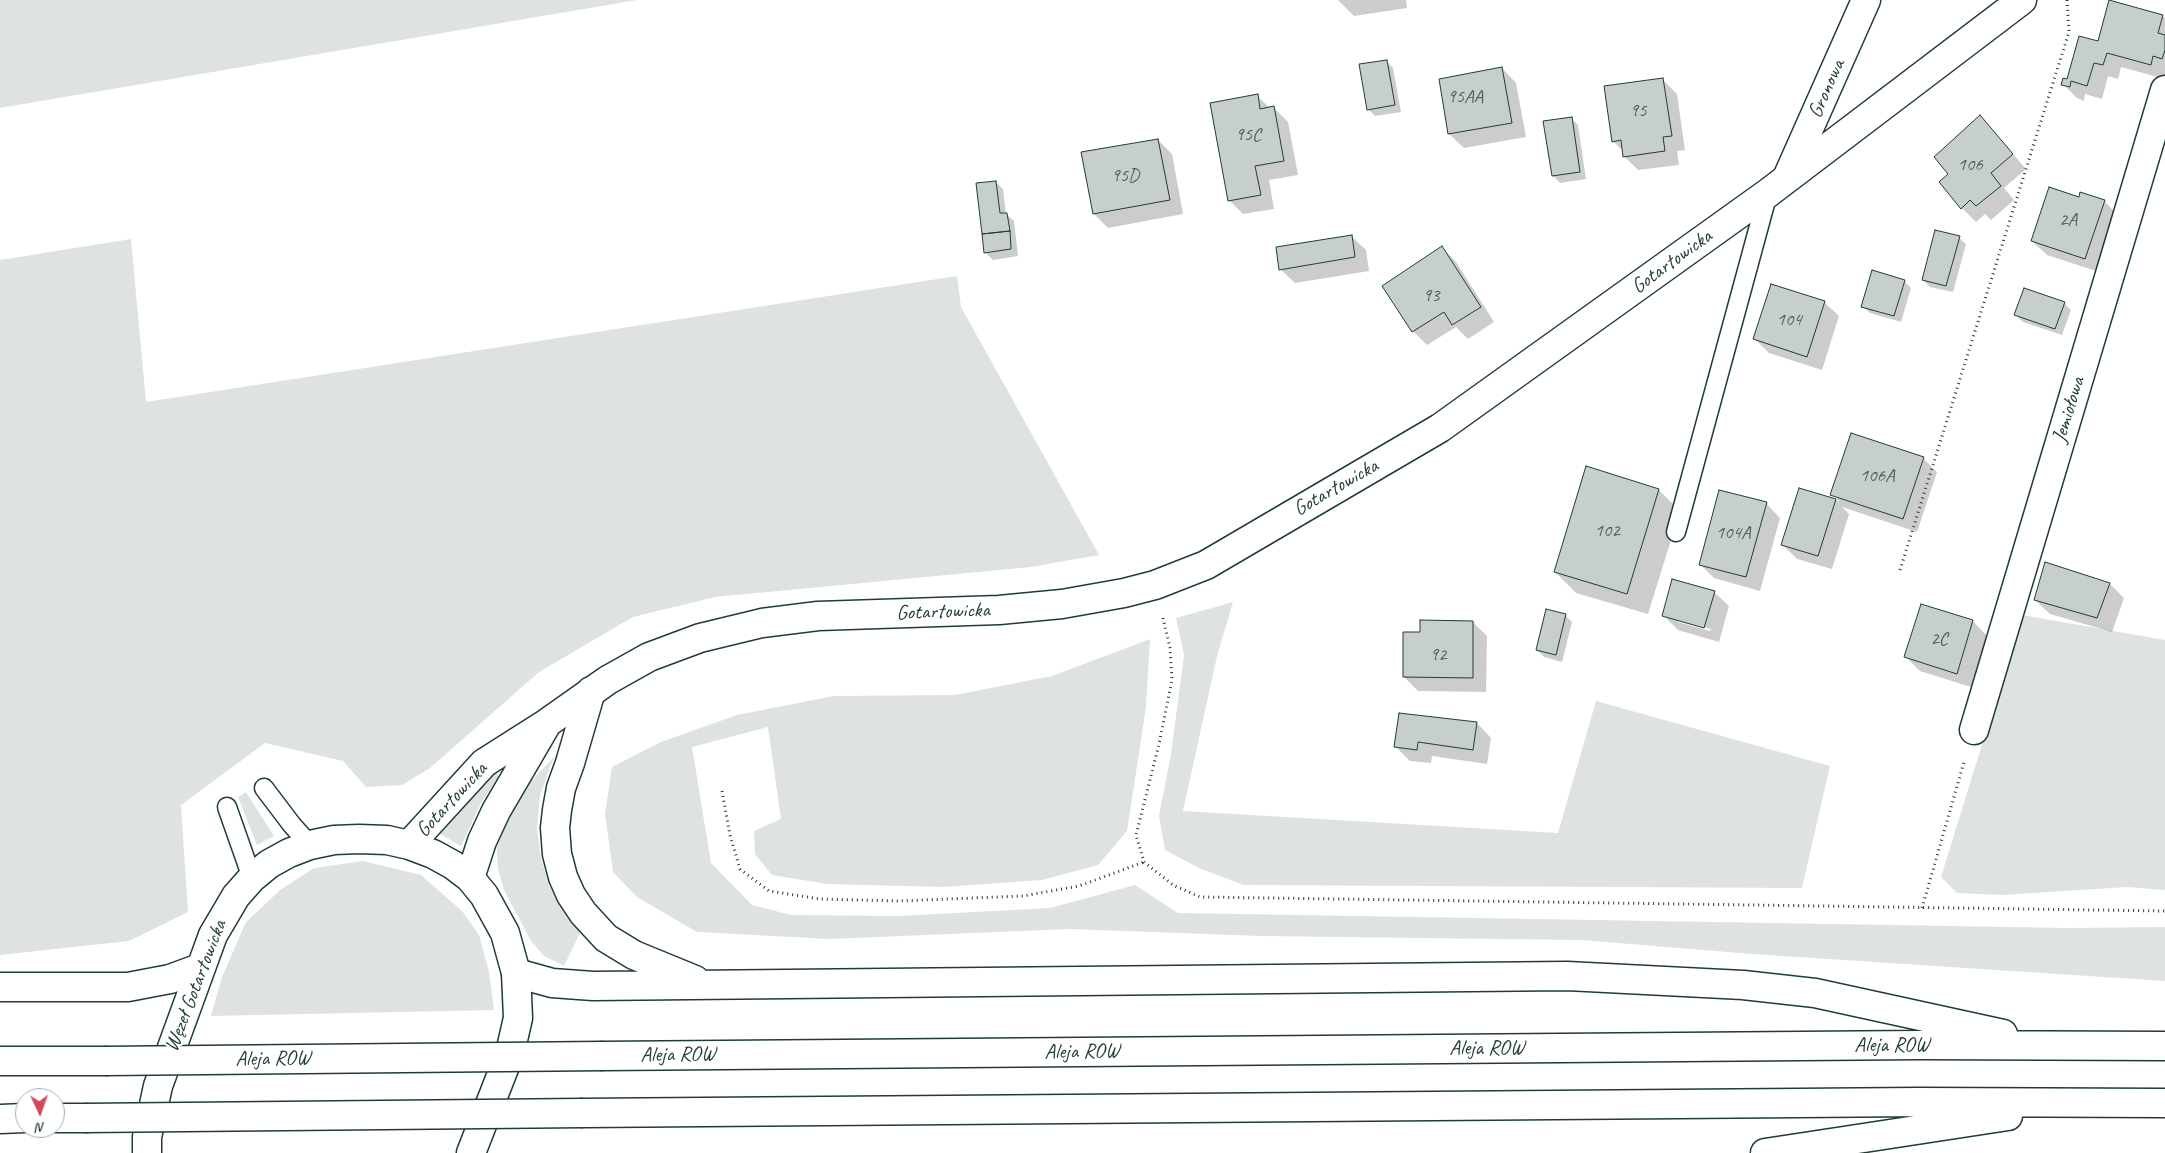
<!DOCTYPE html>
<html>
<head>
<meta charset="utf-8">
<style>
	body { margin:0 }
	#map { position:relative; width:2165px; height:1153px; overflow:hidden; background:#fff; font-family:Caveat,sans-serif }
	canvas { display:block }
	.north { position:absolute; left:15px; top:1088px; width:50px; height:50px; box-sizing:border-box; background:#fff; border:1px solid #a5b1ae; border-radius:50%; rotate:177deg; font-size:14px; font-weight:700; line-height:20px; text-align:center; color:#1f3d34 }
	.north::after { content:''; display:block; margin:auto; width:18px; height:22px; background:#d1495b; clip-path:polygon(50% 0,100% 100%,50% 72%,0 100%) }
</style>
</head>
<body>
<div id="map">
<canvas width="2165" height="1153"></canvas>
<div class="north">N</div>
</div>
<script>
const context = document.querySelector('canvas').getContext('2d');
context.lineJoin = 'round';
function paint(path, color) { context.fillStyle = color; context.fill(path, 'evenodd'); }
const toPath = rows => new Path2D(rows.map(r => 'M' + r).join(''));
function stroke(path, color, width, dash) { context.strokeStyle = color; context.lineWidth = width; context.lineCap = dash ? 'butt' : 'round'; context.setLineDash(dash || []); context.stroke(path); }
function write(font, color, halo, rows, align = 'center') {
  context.font = font + ' Caveat,sans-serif'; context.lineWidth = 4; context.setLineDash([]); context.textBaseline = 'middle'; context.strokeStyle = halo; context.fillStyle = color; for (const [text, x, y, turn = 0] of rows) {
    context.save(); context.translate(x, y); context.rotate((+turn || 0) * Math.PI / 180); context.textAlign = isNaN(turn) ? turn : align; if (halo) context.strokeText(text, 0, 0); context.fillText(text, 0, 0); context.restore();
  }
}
const green = toPath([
	[0,0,637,0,0,108],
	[131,239,146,402,957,276,961,307,1099,555,1031,567,715,597,633,617,539,672,430,768,402,785,366,787,343,761,265,743,181,805,188,912,129,941,0,955,0,260],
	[1233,602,1217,656,1183,811,1558,833,1596,701,1830,766,1802,888,1243,885,1199,868,1165,850,1159,816,1171,754,1184,655,1176,618],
	[2022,615,2165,640,2165,890,2127,887,2002,895,1957,893,1941,877],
	[1150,639,1146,707,1127,831,1098,865,1042,880,943,887,827,884,772,875,755,854,754,831,781,819,768,727,692,747,711,863,752,905,791,915,900,916,1050,908,1135,885,1178,913,2070,928,2165,927,2165,981,1752,954,1581,940,1261,936,1069,929,830,939,697,932,637,897,613,872,605,814,612,767,661,742,737,715,834,696,955,695,1052,676],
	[556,755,551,764,540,796,537,828,541,858,549,886,580,933,564,966,544,956,531,941,504,890,498,869,496,840,532,780],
	[496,770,498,777,481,803,461,846,440,834,458,810],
	[246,792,274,836,257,845,238,797],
	[363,861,421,875,462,911,479,935,489,972,494,1010,211,1016,222,977,246,922,280,890,314,868]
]);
const shadow = toPath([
	[1338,0,1406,0,1407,8,1354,16],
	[2163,16,2165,18,2165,79,2121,67,2118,79,2108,76,2102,99,2085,94,2084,101,2077,98,2063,84,2068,81,2099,42],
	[1386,61,1393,68,1401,112,1375,116,1368,109],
	[1502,68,1516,83,1526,137,1464,148,1449,134],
	[1663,80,1677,94,1685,150,1677,151,1679,165,1638,170,1624,156,1623,151,1613,141],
	[1257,96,1270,108,1274,108,1288,122,1298,175,1269,180,1274,209,1243,214,1229,200],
	[1980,116,2026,169,2004,188,2014,200,1991,220,1985,214,1976,222,1962,208],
	[1571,118,1578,125,1586,179,1560,183,1553,176],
	[1158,140,1172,154,1183,214,1108,228,1094,214],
	[996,182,1003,189,1006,214,1014,221,1018,256,993,260,986,253,978,184],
	[2079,199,2104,201,2118,215,2099,272,2047,255,2032,241],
	[1351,236,1366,250,1369,271,1295,283,1280,269],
	[1959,238,1966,244,1953,292,1930,287,1923,280],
	[1442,248,1456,262,1494,322,1468,339,1456,327,1427,345,1413,331],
	[1904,281,1911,288,1901,322,1870,313,1863,306],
	[1824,302,1839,316,1822,370,1769,353,1755,339],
	[2064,303,2071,310,2062,335,2023,322,2016,315],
	[1923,458,1937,472,1917,532,1842,507,1849,514,1832,569,1797,559,1783,545,1800,490,1839,501,1832,494],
	[1587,468,1659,490,1680,511,1648,614,1576,593,1555,572],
	[1766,503,1780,518,1760,591,1714,578,1700,564],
	[2110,584,2124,598,2112,632,2050,614,2035,600],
	[1714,592,1729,606,1719,642,1678,630,1663,615],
	[1678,619,1711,629,1710,631,1678,622],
	[1565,615,1572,622,1562,662,1544,657,1537,650],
	[1973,621,1987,636,1971,687,1920,671,1906,657],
	[1473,622,1487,636,1486,692,1418,691,1404,677,1421,634],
	[1477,723,1491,738,1487,764,1432,756,1431,763,1410,761,1396,747]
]);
const building = toPath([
	[2109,0,2163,15,2158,33,2165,35,2165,50,2162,59,2153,56,2151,65,2107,53,2103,65,2094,63,2087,86,2071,81,2070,87,2061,85,2063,78,2067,79,2079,36,2098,41,2109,0],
	[1387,60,1395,105,1367,110,1359,64,1387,60],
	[1502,67,1512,123,1448,134,1439,79,1502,67],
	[1663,78,1672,136,1663,137,1665,151,1623,157,1621,140,1612,142,1604,86,1663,78],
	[1258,94,1260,109,1274,106,1284,161,1255,166,1261,195,1228,201,1210,103,1258,94],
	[1980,115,2013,154,1991,173,2001,186,1976,206,1970,200,1961,209,1939,182,1948,174,1934,157,1980,115],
	[1572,117,1580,172,1552,176,1543,121,1572,117],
	[1158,139,1170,200,1093,214,1081,152,1158,139],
	[996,181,1000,213,1007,213,1010,231,982,234,976,183,996,181],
	[2049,187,2079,197,2080,192,2105,200,2085,259,2031,241,2049,187],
	[1935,230,1960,236,1946,286,1922,280,1935,230],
	[1010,231,1011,249,984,253,982,234,1010,231],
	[1352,235,1355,257,1279,270,1276,247,1352,235],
	[1442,246,1481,307,1452,325,1444,312,1412,332,1382,286,1442,246],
	[1872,270,1905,280,1894,316,1861,307,1872,270],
	[1771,284,1825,301,1807,357,1753,339,1771,284],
	[2024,288,2065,302,2055,329,2014,315,2024,288],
	[1851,433,1924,457,1903,519,1830,495,1851,433],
	[1586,466,1659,489,1627,594,1554,572,1586,466],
	[1799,488,1836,499,1818,556,1781,545,1799,488],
	[1719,490,1767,502,1746,577,1699,565,1719,490],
	[2045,562,2110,583,2097,618,2034,600,2045,562],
	[1672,579,1715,591,1704,628,1662,616,1672,579],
	[1921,604,1973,620,1957,674,1904,657,1921,604],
	[1546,609,1566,614,1556,655,1536,650,1546,609],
	[1420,620,1473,621,1473,678,1403,677,1403,632,1420,632,1420,620],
	[1399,713,1477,722,1473,750,1418,742,1417,750,1394,747,1399,713]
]);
const path = toPath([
	[1900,570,2069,32,2067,0],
	[1163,618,1170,648,1172,680,1159,744,1136,835,1144,862,1173,885,1200,897,2165,911],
	[722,791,730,835,740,869,769,891,820,899,898,901,1023,896,1079,886,1144,862],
	[1922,908,1964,762]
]);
const service = toPath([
	[1676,532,1768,193],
	[264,788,292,825,310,845],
	[227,807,252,878]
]);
const minor = toPath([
	[1787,178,1866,0],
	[1974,730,2165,90]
]);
const tertiary = toPath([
	[409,845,484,763,547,723,608,680,649,657,700,638,762,623,818,616,999,610,1062,604,1124,593,1155,585,1206,565,1440,428,1768,193,2022,0],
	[470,878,482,841,496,811,545,727],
	[147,1153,147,1137,158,1086,213,935,236,896,252,878,269,864,289,853,310,845,334,840,359,839,387,840,409,845,433,854,453,865,470,878,484,895,505,933,516,973,518,1018,510,1053,471,1153]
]);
const primary = toPath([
	[591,691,570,763,561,788,557,810,555,828,557,854,563,877,571,895,583,913,606,938,634,955,695,980],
	[516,973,552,983,593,986,1567,976,1743,985,1815,993,2003,1034],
	[0,987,128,987,170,979,200,968],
	[603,1056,1920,1045,2165,1046],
	[0,1061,105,1061],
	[583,1113,1919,1102,2165,1103],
	[55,1118,85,1118],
	[0,1119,25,1118],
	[1765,1153,2008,1116]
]);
const primaryBridge = toPath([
	[105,1061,603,1056],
	[85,1118,583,1113]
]);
const numberNames = [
	["95AA",1465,97],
	["95",1638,111],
	["95C",1248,135],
	["106",1970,165],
	["95D",1125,176],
	["2A",2068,220],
	["93",1431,296],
	["104",1789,320],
	["106A",1877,476],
	["102",1607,531],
	["104A",1733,533],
	["2C",1939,639],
	["92",1438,655]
];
const streetNames = [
	["Gronowa",1827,89,-66],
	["Gotartowicka",1672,262,-36],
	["Jemiołowa",2069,410,-73],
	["Gotartowicka",1336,488,-30],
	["Gotartowicka",943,612,-2],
	["Gotartowicka",452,800,-47],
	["Węzeł Gotartowicka",196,986,-69],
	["Aleja ROW",1892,1045],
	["Aleja ROW",1487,1048],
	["Aleja ROW",1082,1052,-1],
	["Aleja ROW",678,1055,-1],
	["Aleja ROW",273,1059,-1]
];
paint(green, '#dee3e2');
paint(shadow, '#0003');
paint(building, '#c7cfcc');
stroke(building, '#1f3d34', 1);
stroke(service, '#1f3d34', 21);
stroke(minor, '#1f3d34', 31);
stroke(tertiary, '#1f3d34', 31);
stroke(primary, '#1f3d34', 31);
stroke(path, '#1f3d34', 3, [1, 4]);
stroke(service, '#fff', 18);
stroke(minor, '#fff', 28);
stroke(tertiary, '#fff', 28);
stroke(primary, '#fff', 28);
stroke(primaryBridge, '#1f3d34', 31, []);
stroke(primaryBridge, '#fff', 28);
write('19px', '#49625a', null, numberNames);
write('21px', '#1f3d34', '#fff', streetNames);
</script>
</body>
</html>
